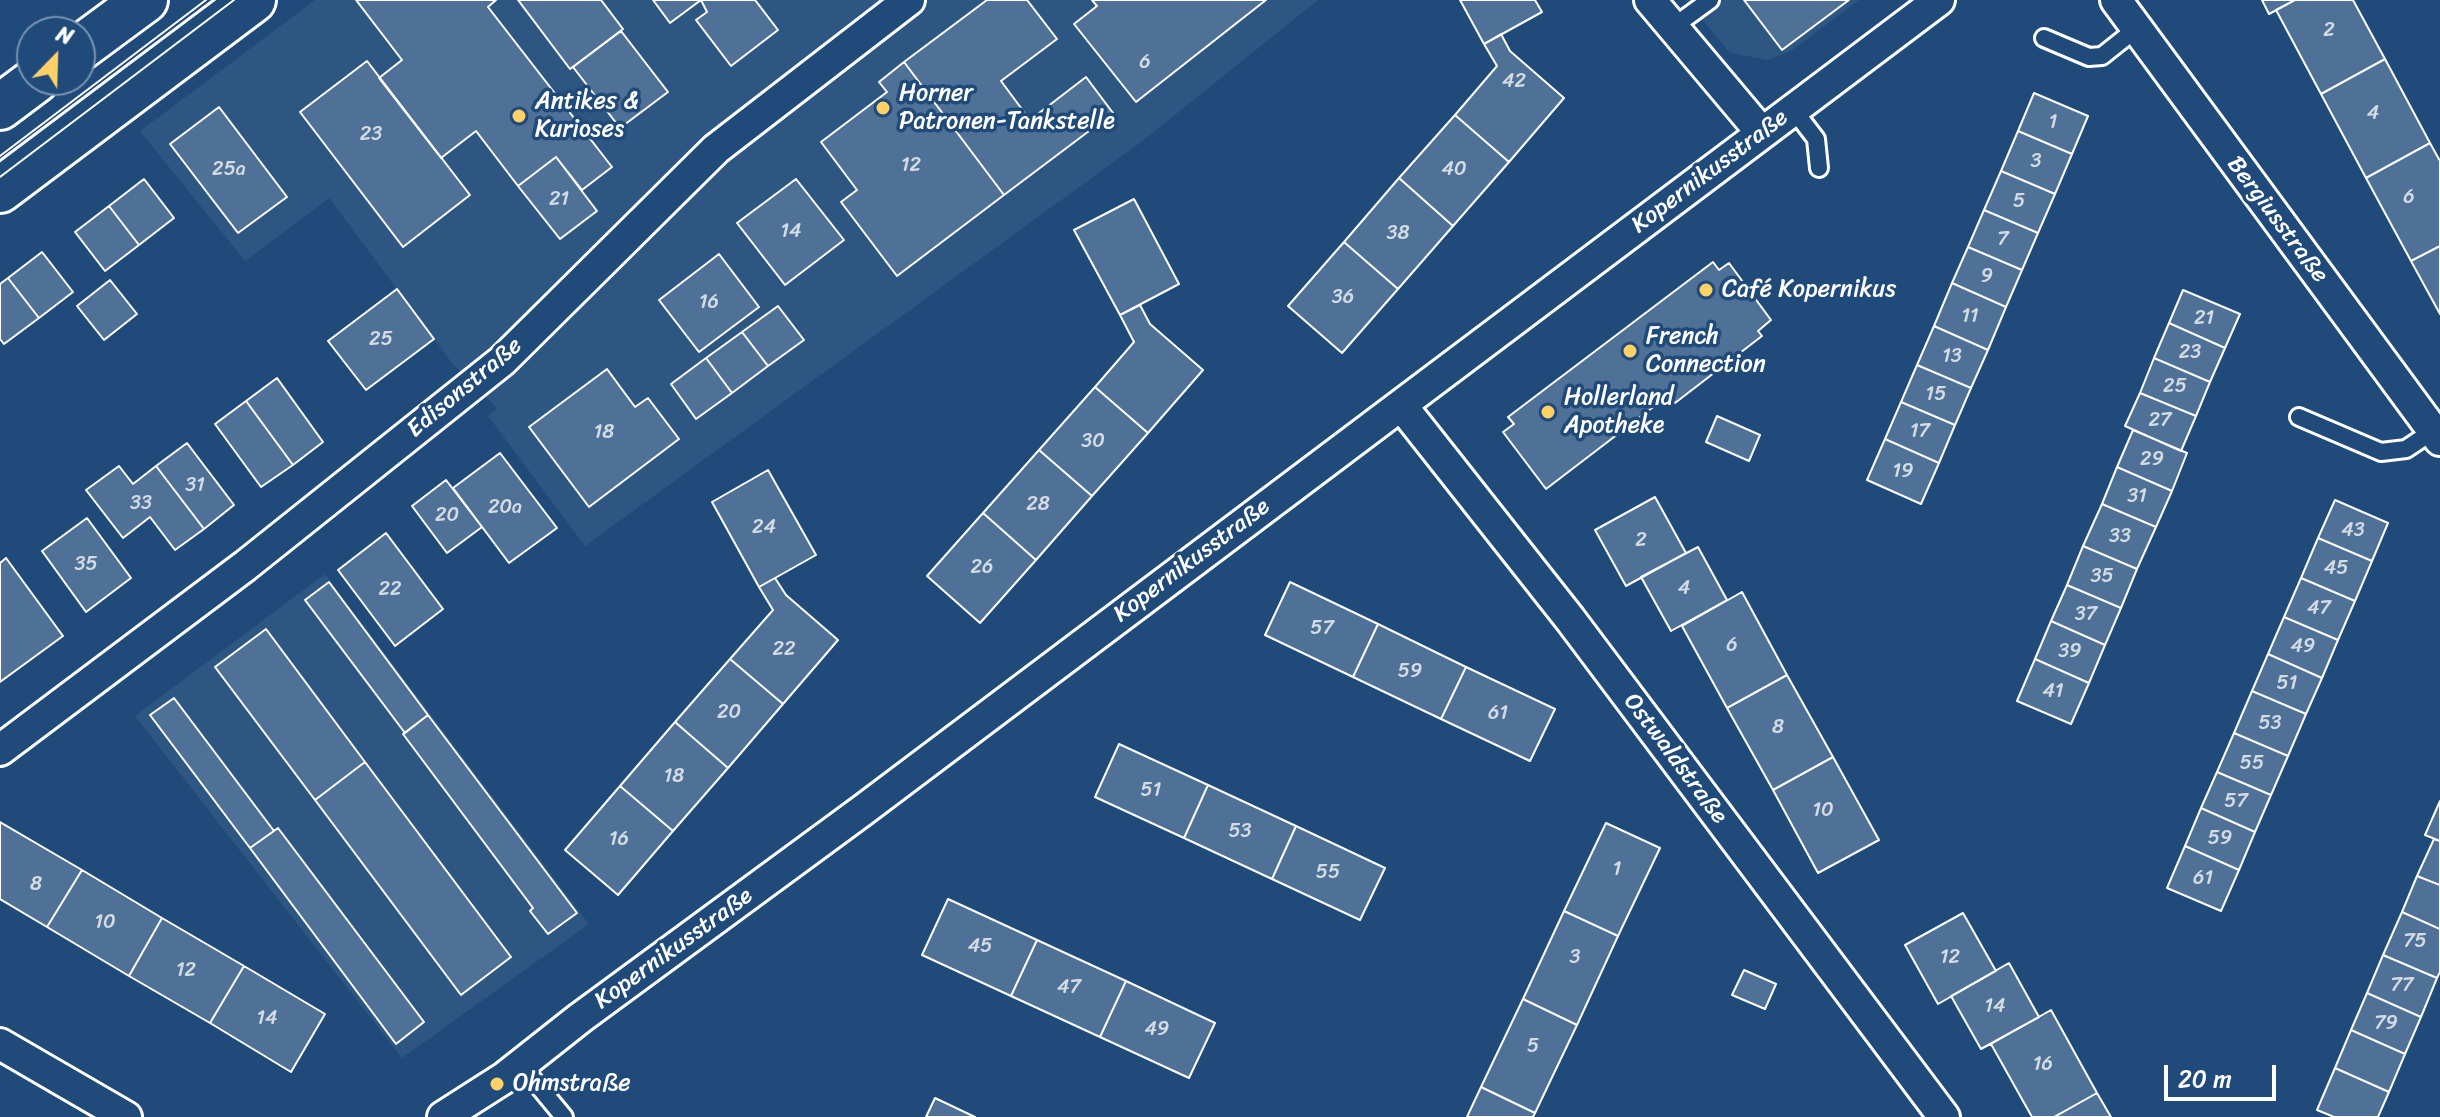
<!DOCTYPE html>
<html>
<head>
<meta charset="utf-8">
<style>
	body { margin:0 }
	#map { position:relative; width:2440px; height:1117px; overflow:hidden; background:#1f4a7a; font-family:Sriracha,sans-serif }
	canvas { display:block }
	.north { position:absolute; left:16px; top:16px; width:80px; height:80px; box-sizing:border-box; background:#1f4a7a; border:2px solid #7992af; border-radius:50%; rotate:23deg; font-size:22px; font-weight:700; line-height:32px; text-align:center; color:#fff }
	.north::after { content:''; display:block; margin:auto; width:28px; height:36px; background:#ffd166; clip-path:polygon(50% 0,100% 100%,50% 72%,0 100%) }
	.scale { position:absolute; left:2164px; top:1065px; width:112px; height:36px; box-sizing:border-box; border:4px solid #fff; border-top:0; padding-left:10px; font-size:24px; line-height:28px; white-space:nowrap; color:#fff; -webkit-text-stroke:6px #1f4a7a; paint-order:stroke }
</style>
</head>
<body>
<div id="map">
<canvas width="2440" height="1117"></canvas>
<div class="north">N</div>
<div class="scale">20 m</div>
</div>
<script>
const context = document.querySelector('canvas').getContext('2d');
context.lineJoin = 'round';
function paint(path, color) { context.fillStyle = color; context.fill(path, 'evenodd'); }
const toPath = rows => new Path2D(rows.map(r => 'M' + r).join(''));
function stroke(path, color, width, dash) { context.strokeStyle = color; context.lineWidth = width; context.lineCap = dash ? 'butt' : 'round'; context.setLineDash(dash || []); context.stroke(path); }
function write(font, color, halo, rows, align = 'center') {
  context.font = font + ' Sriracha,sans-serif'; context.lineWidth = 7; context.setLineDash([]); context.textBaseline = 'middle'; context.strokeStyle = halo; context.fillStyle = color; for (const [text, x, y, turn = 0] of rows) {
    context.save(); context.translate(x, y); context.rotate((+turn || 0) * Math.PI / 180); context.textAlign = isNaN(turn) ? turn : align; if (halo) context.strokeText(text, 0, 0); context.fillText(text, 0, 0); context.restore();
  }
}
const built = toPath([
	[315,0,1318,0,1144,140,585,546,488,416,497,408,452,363,329,198,245,261,140,131],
	[1686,0,1859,0,1791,51,1768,60,1730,53],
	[325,574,589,924,402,1058,135,716]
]);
const building = toPath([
	[356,0,496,0,488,7,612,167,582,190,556,157,518,186,476,131,441,158,379,78,402,60,356,0],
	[518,0,601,0,623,29,570,69,518,0],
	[653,0,701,0,670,23,653,0],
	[701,0,755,0,778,30,731,66,696,20,707,12,701,0],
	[987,0,1027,0,1057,39,1001,81,1030,120,1086,77,1113,113,1004,195,904,62,987,0],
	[1092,0,1266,0,1136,102,1074,24,1097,6,1092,0],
	[1460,0,1535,0,1542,12,1484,44,1460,0],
	[1744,0,1849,0,1782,50,1744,0],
	[2262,0,2295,0,2269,14,2262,0],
	[2295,0,2353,0,2385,59,2321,94,2276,10,2295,0],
	[621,31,668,92,620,128,573,67,621,31],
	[1501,34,1510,51,1564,98,1509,162,1455,115,1497,66,1484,44,1501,34],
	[2385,59,2430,143,2366,178,2321,94,2385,59],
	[367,61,470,195,403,247,300,112,367,61],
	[904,62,1004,195,897,276,841,202,857,190,821,142,887,92,879,82,904,62],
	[2034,93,2088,116,2072,154,2018,131,2034,93],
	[219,107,287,197,238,233,170,144,219,107],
	[1455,115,1509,162,1453,226,1399,178,1455,115],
	[2018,131,2072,154,2055,194,2001,171,2018,131],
	[2430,143,2440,161,2440,246,2411,261,2366,178,2430,143],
	[556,157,597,211,560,239,518,186,556,157],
	[2001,171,2055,194,2038,233,1984,210,2001,171],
	[1399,178,1453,226,1398,289,1344,242,1399,178],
	[144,179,174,218,139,245,109,206,144,179],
	[796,179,844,240,785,285,737,223,796,179],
	[1134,199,1179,284,1120,315,1074,230,1134,199],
	[109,206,139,245,105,271,75,232,109,206],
	[1984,210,2038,233,2022,270,1968,247,1984,210],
	[1344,242,1398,289,1342,353,1288,306,1344,242],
	[2440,246,2440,314,2411,261,2440,246],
	[1968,247,2022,270,2006,307,1952,283,1968,247],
	[42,252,73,292,39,318,8,278,42,252],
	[719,254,759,307,699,352,659,300,719,254],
	[1713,262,1719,270,1729,263,1771,320,1758,331,1762,336,1675,403,1669,395,1546,489,1503,432,1514,424,1508,417,1713,262],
	[8,278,39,318,4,344,0,339,0,284,8,278],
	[110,280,137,314,104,340,77,306,110,280],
	[1952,283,2006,307,1988,350,1934,326,1952,283],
	[397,289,434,339,366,390,328,341,397,289],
	[2183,290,2240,314,2225,348,2169,323,2183,290],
	[1140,305,1150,324,1203,370,1148,433,1095,387,1134,342,1120,315,1140,305],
	[778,306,804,340,768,366,742,332,778,306],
	[2169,323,2225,348,2210,382,2154,358,2169,323],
	[1934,326,1988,350,1971,388,1917,365,1934,326],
	[742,332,768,366,732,393,706,358,742,332],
	[706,358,732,393,696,419,671,384,706,358],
	[2154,358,2210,382,2196,416,2140,393,2154,358],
	[1917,365,1971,388,1955,425,1901,402,1917,365],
	[607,369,635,407,648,398,679,439,589,507,529,427,607,369],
	[277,378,323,442,293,465,246,401,277,378],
	[1095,387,1148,433,1092,496,1039,450,1095,387],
	[2140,393,2196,416,2181,451,2125,426,2140,393],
	[246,401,293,465,261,487,215,424,246,401],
	[1901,402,1955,425,1939,463,1885,439,1901,402],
	[1717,416,1760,435,1749,461,1706,442,1717,416],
	[2133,430,2187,453,2172,491,2117,467,2133,430],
	[1885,439,1939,463,1921,504,1867,480,1885,439],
	[187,443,234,505,204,529,156,466,187,443],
	[1039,450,1092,496,1036,560,983,513,1039,450],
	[500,453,557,528,509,563,453,488,500,453],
	[119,466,133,484,156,466,204,529,175,550,150,517,123,538,86,490,119,466],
	[2117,467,2172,491,2156,527,2102,504,2117,467],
	[768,470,816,555,759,587,712,502,768,470],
	[446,480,482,527,447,553,412,506,446,480],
	[1655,497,1686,553,1626,586,1595,530,1655,497],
	[2335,500,2388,523,2372,561,2318,538,2335,500],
	[2102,504,2156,527,2137,569,2083,546,2102,504],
	[983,513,1036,560,980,623,927,576,983,513],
	[87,518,131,578,86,612,42,551,87,518],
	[386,533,443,609,395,646,338,570,386,533],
	[2318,538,2372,561,2355,601,2301,578,2318,538],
	[2083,546,2137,569,2121,608,2067,585,2083,546],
	[1698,547,1727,600,1671,631,1641,577,1698,547],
	[6,558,63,636,0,682,0,563,6,558],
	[775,578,786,595,838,640,783,704,730,659,773,610,759,587,775,578],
	[2301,578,2355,601,2338,640,2284,617,2301,578],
	[329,582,428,715,405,733,305,600,329,582],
	[1290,582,1378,624,1353,677,1265,635,1290,582],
	[2067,585,2121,608,2105,645,2051,621,2067,585],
	[1742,592,1787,675,1727,708,1682,626,1742,592],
	[2284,617,2338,640,2322,678,2268,654,2284,617],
	[2051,621,2105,645,2089,683,2035,659,2051,621],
	[1378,624,1466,667,1441,719,1353,677,1378,624],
	[266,629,365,762,315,800,215,667,266,629],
	[2268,654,2322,678,2306,714,2252,691,2268,654],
	[730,659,783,704,728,768,675,722,730,659],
	[2035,659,2089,683,2071,724,2017,701,2035,659],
	[1466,667,1555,709,1530,761,1441,719,1466,667],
	[1787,675,1833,757,1773,790,1727,708,1787,675],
	[2252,691,2306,714,2288,756,2234,733,2252,691],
	[174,698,274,831,250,848,150,715,174,698],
	[428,715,577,913,548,934,530,911,533,908,403,734,428,715],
	[675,722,728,768,673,831,620,786,675,722],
	[2234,733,2288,756,2271,795,2217,772,2234,733],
	[1119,744,1208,785,1184,838,1095,797,1119,744],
	[1833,757,1879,840,1818,873,1773,790,1833,757],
	[365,762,511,957,461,995,315,800,365,762],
	[2217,772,2271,795,2255,832,2201,808,2217,772],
	[1208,785,1296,826,1272,879,1184,838,1208,785],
	[620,786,673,831,618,895,565,850,620,786],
	[2440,801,2440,841,2425,835,2440,801],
	[2201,808,2255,832,2239,870,2185,846,2201,808],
	[0,822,82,870,47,927,0,899,0,822],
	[1606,823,1660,848,1618,936,1564,911,1606,823],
	[1296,826,1385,868,1360,920,1272,879,1296,826],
	[278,828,424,1022,396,1044,250,848,278,828],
	[2434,839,2440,841,2440,885,2417,876,2434,839],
	[2185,846,2239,870,2221,911,2167,888,2185,846],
	[82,870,162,918,129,976,47,927,82,870],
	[2417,876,2440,885,2440,929,2402,912,2417,876],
	[948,899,1037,940,1011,996,922,955,948,899],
	[1564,911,1618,936,1577,1025,1523,999,1564,911],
	[2402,912,2440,929,2440,972,2437,978,2383,955,2402,912],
	[1963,913,1996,971,1938,1004,1905,945,1963,913],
	[162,918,244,966,210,1023,129,976,162,918],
	[1037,940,1126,981,1100,1037,1011,996,1037,940],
	[2383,955,2437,978,2421,1017,2367,993,2383,955],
	[2009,963,2039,1017,1981,1049,1951,996,2009,963],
	[244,966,325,1014,291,1072,210,1023,244,966],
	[1744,970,1776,984,1765,1009,1732,995,1744,970],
	[1126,981,1215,1023,1189,1078,1100,1037,1126,981],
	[2367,993,2421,1017,2405,1054,2351,1030,2367,993],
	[1523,999,1577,1025,1535,1113,1481,1087,1523,999],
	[2051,1010,2097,1093,2054,1117,2032,1117,1991,1044,2051,1010],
	[2351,1030,2405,1054,2389,1092,2335,1068,2351,1030],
	[2335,1068,2389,1092,2378,1117,2334,1117,2317,1110,2335,1068],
	[1481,1087,1535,1113,1533,1117,1467,1117,1481,1087],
	[2097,1093,2111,1117,2054,1117,2097,1093],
	[935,1098,975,1117,926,1117,935,1098]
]);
const service = toPath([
	[1673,27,1710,0],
	[2044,38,2089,57,2102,56,2136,29],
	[1793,109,1816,139,1819,168],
	[2299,417,2381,452,2406,449,2433,431],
	[521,1065,564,1117]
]);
const minor = toPath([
	[1650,0,1762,133],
	[2116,0,2440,440],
	[1401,405,1570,619,1944,1117],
	[0,750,245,566,502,361,716,149,909,0],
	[0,1044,126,1117],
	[443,1117,504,1078,580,1018,863,810,1939,0]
]);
const secondary = toPath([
	[80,48,145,0],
	[0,107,36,80],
	[0,190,253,0]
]);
const tram = toPath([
	[0,156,206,0],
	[0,177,234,0]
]);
const markers = [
	[883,108,8,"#ffd166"],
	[519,116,8,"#ffd166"],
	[1706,290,8,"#ffd166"],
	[1630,351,8,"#ffd166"],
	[1548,412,8,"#ffd166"],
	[497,1084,8,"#ffd166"]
];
const numberNames = [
	["2",2329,31],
	["6",1145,63],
	["42",1514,82],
	["4",2373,114],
	["1",2053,123],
	["23",371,135],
	["3",2036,162],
	["12",911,166],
	["25a",229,170],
	["40",1454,170],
	["6",2409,198],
	["21",559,200],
	["5",2019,202],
	["14",791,232],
	["38",1398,234],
	["7",2003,240],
	["9",1987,277],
	["36",1343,298],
	["16",709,303],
	["11",1970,317],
	["21",2204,319],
	["25",381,340],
	["23",2190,353],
	["13",1952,357],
	["25",2175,387],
	["15",1936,395],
	["27",2160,421],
	["17",1920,432],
	["18",604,433],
	["30",1093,442],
	["29",2152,460],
	["19",1903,472],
	["31",195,486],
	["31",2137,497],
	["33",141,504],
	["28",1038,505],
	["20a",505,508],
	["20",447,516],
	["24",764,528],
	["43",2353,531],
	["33",2120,537],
	["2",1641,541],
	["35",86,565],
	["26",982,568],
	["45",2336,569],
	["35",2102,577],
	["4",1684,589],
	["22",390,590],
	["47",2319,609],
	["37",2086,615],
	["57",1322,629],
	["6",1732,646],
	["49",2303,647],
	["22",784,650],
	["39",2070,652],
	["59",1410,672],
	["51",2287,684],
	["41",2053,692],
	["20",729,713],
	["61",1498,714],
	["53",2270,724],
	["8",1778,728],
	["55",2252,764],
	["18",674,777],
	["51",1151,791],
	["57",2236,802],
	["10",1823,811],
	["53",1240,832],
	["59",2220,839],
	["16",619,840],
	["1",1617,870],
	["55",1328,873],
	["61",2203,879],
	["8",36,885],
	["10",105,923],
	["75",2415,942],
	["45",980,947],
	["3",1575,958],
	["12",1950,958],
	["12",186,971],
	["77",2402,986],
	["47",1069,988],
	["14",1995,1007],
	["14",267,1019],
	["79",2386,1024],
	["49",1157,1030],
	["5",1533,1047],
	["16",2043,1065]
];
const poiNames = [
	["Horner",899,94],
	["Patronen-Tankstelle",899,122],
	["Antikes &",535,102],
	["Kurioses",535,130],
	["Café Kopernikus",1722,290],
	["French",1646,337],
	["Connection",1646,365],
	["Hollerland",1564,398],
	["Apotheke",1564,426],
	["Ohmstraße",513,1084]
];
const streetNames = [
	["Kopernikusstraße",1710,172,-37],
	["Bergiusstraße",2277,220,53],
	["Edisonstraße",465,388,-40],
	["Kopernikusstraße",1192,561,-37],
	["Ostwaldstraße",1675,759,53],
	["Kopernikusstraße",674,949,-36]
];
paint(built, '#2e5683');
paint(building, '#507197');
stroke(building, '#fff', 2);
stroke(service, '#fff', 22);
stroke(minor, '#fff', 36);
stroke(secondary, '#fff', 50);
stroke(service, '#1f4a7a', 16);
stroke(minor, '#1f4a7a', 30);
stroke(secondary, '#1f4a7a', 44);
stroke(tram, '#fff', 2);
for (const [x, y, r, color] of markers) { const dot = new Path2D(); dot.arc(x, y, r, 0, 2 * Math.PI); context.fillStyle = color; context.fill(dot); stroke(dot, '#1f4a7a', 3); }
write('20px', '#d3dce5', null, numberNames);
write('24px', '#fff', '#1f4a7a', poiNames, 'left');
write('24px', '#fff', '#1f4a7a', streetNames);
</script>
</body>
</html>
